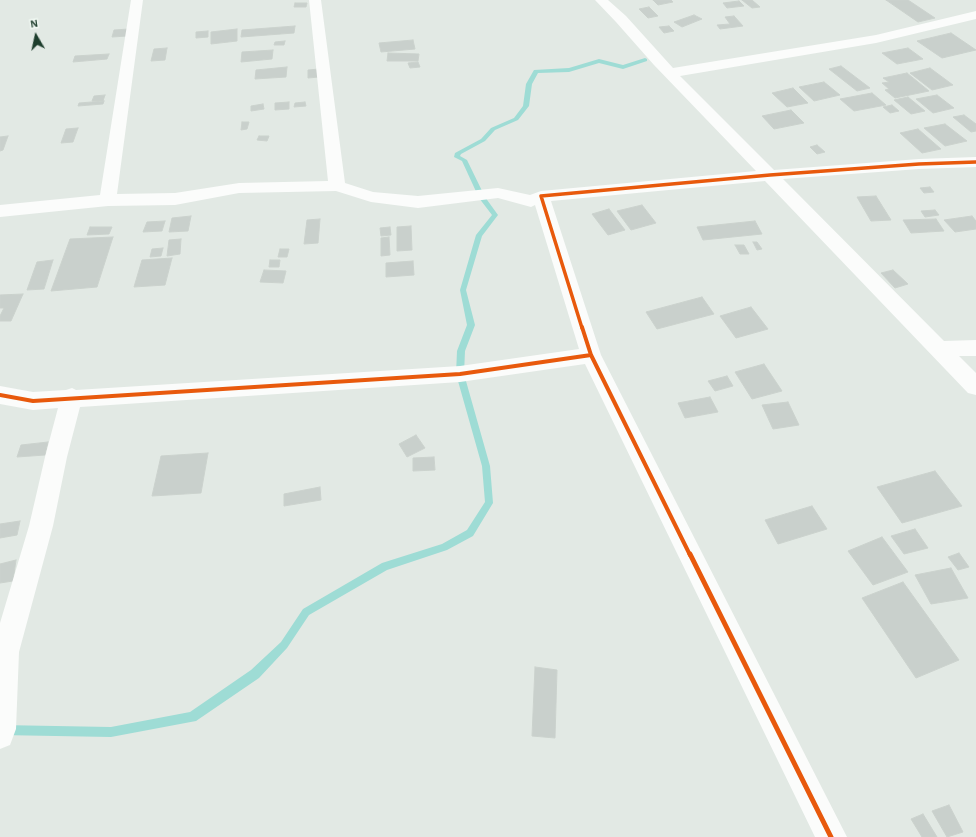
<!DOCTYPE html>
<html>
<head>
<meta charset="utf-8">
<style>
	body { margin:0 }
	#map { position:relative; width:976px; height:837px; overflow:hidden; background:#e2e9e4; font-family:"Alegreya Sans",sans-serif }
	canvas { display:block }
	.north { position:absolute; left:16px; top:16px; width:40px; height:40px; -webkit-text-stroke:3px #f0f8f2; paint-order:stroke; rotate:351deg; font-size:11px; font-weight:700; line-height:16px; text-align:center; color:#1e3e2d }
	.north::after { content:''; display:block; margin:auto; width:14px; height:18px; background:#1e3e2d; clip-path:polygon(50% 0,100% 100%,50% 72%,0 100%) }
</style>
</head>
<body>
<div id="map">
<canvas width="976" height="837"></canvas>
<div class="north">N</div>
</div>
<script>
const context = document.querySelector('canvas').getContext('2d');
context.lineJoin = 'round';
const toPath = rows => new Path2D(rows.map(r => 'M' + r).join(''));
function paint(path, color) { context.fillStyle = color; context.fill(path, 'evenodd'); }
function stroke(path, color, width, dash) { context.strokeStyle = color; context.lineWidth = width; context.lineCap = dash ? 'butt' : 'round'; context.setLineDash(dash || []); context.stroke(path); }
const stream = toPath([
	[645,58,647,59,647,61,623,69,599,63,569,72,538,73,532,84,529,106,518,120,495,130,485,141,461,154,460,156,467,160,485,197,498,215,482,236,466,290,475,325,465,351,464,374,490,466,493,503,473,536,447,550,387,570,309,615,287,648,259,678,196,721,111,737,0,735,0,725,111,727,190,712,251,670,281,642,303,609,382,563,442,544,467,530,485,502,482,466,456,374,457,351,467,325,460,290,476,235,492,215,479,198,462,161,454,157,455,153,481,139,491,128,514,118,523,106,526,84,534,70,569,68,599,59,623,65,645,58]
]);
const building = toPath([
	[653,0,671,0,673,2,658,5,653,0],
	[742,0,752,0,760,7,752,8,742,0],
	[886,0,908,0,935,18,918,22,886,0],
	[739,1,744,6,727,8,723,3,739,1],
	[295,3,307,3,306,7,294,7,295,3],
	[649,7,658,16,648,18,639,9,649,7],
	[694,15,702,19,682,27,674,22,694,15],
	[734,16,743,26,720,29,717,25,730,24,725,17,734,16],
	[295,26,294,33,241,37,242,30,295,26],
	[669,26,674,31,664,33,659,27,669,26],
	[129,29,127,36,112,37,114,30,129,29],
	[237,29,237,41,211,44,211,32,237,29],
	[208,31,208,37,196,38,196,32,208,31],
	[951,33,976,50,942,58,917,41,951,33],
	[413,40,415,49,381,52,379,43,413,40],
	[285,41,284,45,274,45,275,42,285,41],
	[167,48,165,60,151,61,154,49,167,48],
	[908,48,923,59,897,64,882,53,908,48],
	[273,50,272,59,241,62,242,52,273,50],
	[388,53,419,54,418,61,387,61,388,53],
	[109,54,107,59,73,62,75,56,109,54],
	[418,62,420,67,410,68,408,63,418,62],
	[841,66,870,88,857,91,829,69,841,66],
	[287,67,286,77,255,79,256,70,287,67],
	[930,68,953,85,932,90,910,73,930,68],
	[319,69,319,77,308,78,308,70,319,69],
	[907,73,929,91,895,98,885,90,889,89,882,83,889,82,883,78,907,73],
	[824,82,840,95,814,101,799,87,824,82],
	[793,88,808,103,787,107,772,93,793,88],
	[872,93,886,105,854,111,840,99,872,93],
	[105,95,103,101,92,101,94,96,105,95],
	[937,95,954,108,933,113,916,99,937,95],
	[908,97,925,111,911,114,894,100,908,97],
	[104,101,103,104,78,106,79,103,104,101],
	[289,102,289,109,275,110,275,103,289,102],
	[305,102,306,106,294,107,295,103,305,102],
	[263,104,264,109,251,111,251,106,263,104],
	[892,105,899,111,890,113,883,107,892,105],
	[791,110,804,123,774,129,762,116,791,110],
	[964,115,976,124,976,131,971,132,953,117,964,115],
	[242,122,249,122,247,129,241,130,242,122],
	[945,124,967,141,945,146,924,128,945,124],
	[78,128,73,142,61,143,66,129,78,128],
	[918,129,941,149,922,153,900,133,918,129],
	[8,136,3,150,0,151,0,137,8,136],
	[259,136,269,136,267,141,257,140,259,136],
	[817,145,825,152,817,154,810,147,817,145],
	[930,187,934,192,924,193,920,188,930,187],
	[876,196,891,220,871,221,857,197,876,196],
	[642,205,656,223,631,230,617,211,642,205],
	[609,209,625,230,608,235,592,214,609,209],
	[935,210,939,215,925,217,921,211,935,210],
	[191,216,188,231,169,232,172,218,191,216],
	[972,216,976,221,976,229,955,232,944,220,972,216],
	[320,219,318,243,304,244,307,220,320,219],
	[936,219,944,231,911,233,903,220,936,219],
	[165,221,162,231,143,232,147,222,165,221],
	[755,221,762,234,703,240,697,227,755,221],
	[411,226,412,250,397,251,397,227,411,226],
	[90,227,112,227,109,234,87,235,90,227],
	[390,227,391,235,381,236,380,228,390,227],
	[113,237,97,287,51,291,70,239,113,237],
	[389,237,390,255,381,256,381,238,389,237],
	[181,239,180,254,167,256,169,240,181,239],
	[753,242,757,242,762,249,757,250,753,242],
	[735,245,744,245,749,254,740,254,735,245],
	[163,248,161,256,150,257,152,249,163,248],
	[280,249,289,249,287,257,278,257,280,249],
	[172,258,165,285,134,287,142,260,172,258],
	[53,260,44,289,27,290,37,262,53,260],
	[270,260,280,260,279,267,269,267,270,260],
	[413,261,414,275,386,277,386,263,413,261],
	[264,270,286,271,283,283,260,282,264,270],
	[893,270,908,284,895,288,881,273,893,270],
	[23,294,11,321,0,321,0,316,4,308,0,308,0,295,23,294],
	[702,297,714,314,657,329,646,312,702,297],
	[751,307,768,329,736,338,720,316,751,307],
	[764,364,782,391,752,399,735,372,764,364],
	[727,376,733,386,715,391,708,381,727,376],
	[710,397,718,412,685,418,678,403,710,397],
	[788,402,799,425,773,429,762,405,788,402],
	[416,435,425,448,407,457,399,444,416,435],
	[48,442,45,455,17,457,21,445,48,442],
	[208,453,201,493,152,496,161,456,208,453],
	[434,457,435,470,413,471,413,458,434,457],
	[935,471,962,506,902,523,877,487,935,471],
	[320,487,321,500,284,506,284,494,320,487],
	[812,506,827,529,778,544,765,520,812,506],
	[20,521,17,535,0,538,0,524,20,521],
	[915,529,928,548,904,554,891,536,915,529],
	[882,537,908,572,873,585,848,551,882,537],
	[959,553,969,567,958,570,948,557,959,553],
	[16,560,13,581,0,583,0,564,16,560],
	[951,568,968,598,931,604,915,575,951,568],
	[903,582,959,660,916,678,862,598,903,582],
	[535,667,557,670,555,738,532,736,535,667],
	[949,805,963,832,947,837,932,811,949,805],
	[923,814,937,837,922,837,911,819,923,814]
]);
const minor = toPath([
	[131,0,143,0,117,194,175,193,239,183,328,181,309,0,321,0,345,183,373,192,418,196,498,188,530,195,541,191,756,171,654,65,616,22,595,0,608,0,626,16,673,68,876,35,976,11,976,19,876,43,680,76,774,170,919,159,976,157,976,167,919,169,783,179,944,341,976,340,976,356,959,356,976,373,976,395,968,393,765,181,551,201,601,355,847,837,815,837,585,364,460,382,80,407,67,457,53,526,19,652,16,729,10,745,0,749,0,623,29,526,45,457,58,408,33,410,0,404,0,386,33,392,66,390,72,388,76,390,460,366,579,349,535,205,531,207,498,198,418,208,371,202,336,191,239,193,175,205,108,206,0,217,0,205,100,195,131,0]
]);
const cyclewayFar2 = toPath([
	[582,328,541,196,770,175,919,164,976,162]
]);
const cyclewayFar1 = toPath([
	[582,327,591,355,690,555],
	[0,395,33,401,460,374,591,355]
]);
const cycleway = toPath([
	[690,554,831,837]
]);
paint(stream, '#9edcd5');
paint(building, '#c9d0cc');
stroke(building, '#cbd2cd', 1);
paint(minor, '#fbfcfb');
stroke(cyclewayFar2, '#e8590c', 3.5);
stroke(cyclewayFar1, '#e8590c', 4);
stroke(cycleway, '#e8590c', 5);
</script>
</body>
</html>
